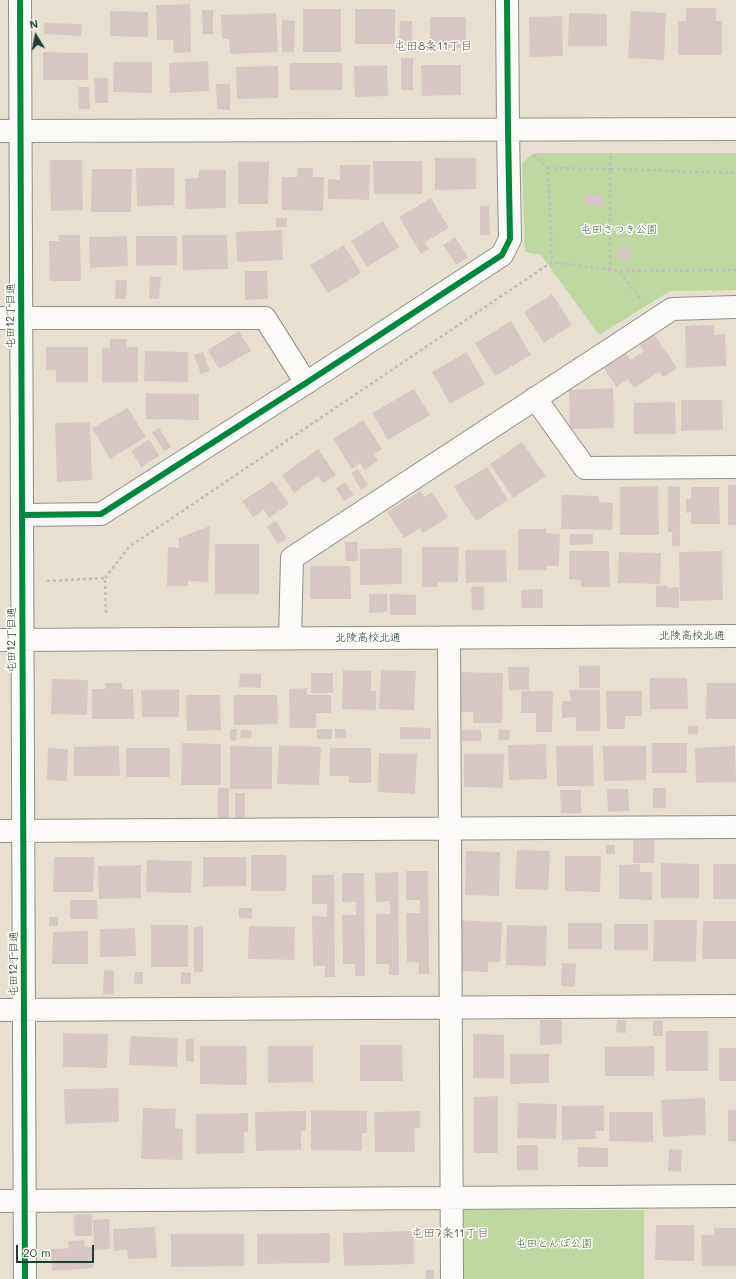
<!DOCTYPE html>
<html>
<head>
<meta charset="utf-8">
<style>
	body { margin:0 }
	#map { position:relative; width:736px; height:1279px; overflow:hidden; background:#e7e0d1; font-family:Mali,sans-serif }
	canvas { display:block }
	.north { position:absolute; left:16px; top:16px; width:40px; height:40px; -webkit-text-stroke:3px #fdfcf7; paint-order:stroke; rotate:350deg; font-size:11px; font-weight:700; line-height:16px; text-align:center; color:#1f3d34 }
	.north::after { content:''; display:block; margin:auto; width:14px; height:18px; background:#1f3d34; clip-path:polygon(50% 0,100% 100%,50% 72%,0 100%) }
	.scale { position:absolute; left:16px; top:1245px; width:78px; height:18px; box-sizing:border-box; border:2px solid #1f3d34; border-top:0; padding-left:5px; font-size:12px; line-height:14px; white-space:nowrap; color:#1f3d34; -webkit-text-stroke:3px #fdfcf7; paint-order:stroke }
</style>
</head>
<body>
<div id="map">
<canvas width="736" height="1279"></canvas>
<div class="north">N</div>
<div class="scale">20 m</div>
</div>
<script>
const context = document.querySelector('canvas').getContext('2d');
context.lineJoin = 'round';
function paint(path, color) { context.fillStyle = color; context.fill(path, 'evenodd'); }
const toPath = rows => new Path2D(rows.map(r => 'M' + r).join(''));
function stroke(path, color, width, dash) { context.strokeStyle = color; context.lineWidth = width; context.lineCap = dash ? 'butt' : 'round'; context.setLineDash(dash || []); context.stroke(path); }
function write(font, color, halo, rows, align = 'center') {
  context.font = font + ' Mali,"Klee One",sans-serif'; context.lineWidth = 3; context.setLineDash([]); context.textBaseline = 'middle'; context.strokeStyle = halo; context.fillStyle = color; for (const [text, x, y, turn = 0] of rows) {
    context.save(); context.translate(x, y); context.rotate((+turn || 0) * Math.PI / 180); context.textAlign = isNaN(turn) ? turn : align; if (halo) context.strokeText(text, 0, 0); context.fillText(text, 0, 0); context.restore();
  }
}
const green = toPath([
	[534,153,736,153,736,290,670,291,599,335,541,255,525,252,522,163],
	[463,1210,644,1210,644,1279,464,1279]
]);
const building = toPath([
	[190,4,191,52,174,53,173,40,157,40,156,5],
	[686,8,716,8,716,21,722,21,722,55,678,55,678,21,686,21],
	[303,9,341,9,341,52,303,52],
	[355,9,395,9,395,44,355,44],
	[202,10,213,10,213,34,203,34],
	[110,11,148,12,148,37,110,36],
	[631,11,666,13,664,60,628,58],
	[276,13,278,52,230,54,229,39,222,39,221,15],
	[569,13,607,14,607,46,568,46],
	[562,16,563,56,530,57,529,17],
	[430,17,466,17,466,48,430,48],
	[282,20,295,21,294,52,282,52],
	[400,21,412,21,412,52,399,52],
	[44,23,82,24,81,36,44,34],
	[43,52,88,53,88,80,43,80],
	[401,58,413,58,413,90,401,90],
	[208,61,209,91,170,93,169,63],
	[114,62,152,62,152,93,113,92],
	[290,63,342,63,342,90,290,90],
	[387,65,388,96,355,97,354,66],
	[421,65,461,65,461,95,422,96],
	[278,66,278,98,237,99,236,67],
	[94,78,108,78,108,103,95,103],
	[216,84,230,84,230,110,217,109],
	[78,87,89,87,90,109,79,109],
	[435,158,476,158,476,189,435,190],
	[50,160,82,160,83,210,51,211],
	[238,161,269,162,268,204,238,204],
	[373,161,422,161,422,194,374,194],
	[340,165,370,165,369,200,328,199,328,179,340,180],
	[136,168,174,168,174,205,137,206],
	[298,168,313,168,313,177,324,177,323,211,282,210,282,177,297,177],
	[92,169,132,169,131,212,91,212],
	[199,170,226,170,226,208,186,209,185,179,199,178],
	[585,195,603,195,603,206,585,206],
	[431,198,449,228,425,242,429,249,421,254,399,217],
	[480,206,489,206,490,235,480,235],
	[276,218,287,218,287,227,276,227],
	[383,221,399,247,367,267,351,241],
	[282,230,283,260,237,262,236,232],
	[59,235,80,235,81,281,50,281,49,241,59,241],
	[182,235,227,235,228,269,183,270],
	[127,236,128,266,90,268,89,237],
	[136,236,177,236,177,265,136,266],
	[455,237,468,257,456,265,443,245],
	[344,245,361,273,328,293,310,265],
	[618,247,630,247,630,259,618,259],
	[245,271,267,271,268,299,245,300],
	[150,276,161,277,159,299,149,298],
	[116,280,127,280,126,299,115,299],
	[552,294,572,325,544,343,524,312],
	[511,321,531,355,495,376,475,343],
	[714,325,714,335,725,334,726,366,686,368,685,326],
	[239,331,251,351,219,369,208,350],
	[654,334,677,368,663,377,660,371,634,388,628,379,616,387,604,368,626,354,631,360,644,351,639,344],
	[110,339,127,339,127,347,138,347,138,382,102,383,102,348,110,348],
	[46,347,88,347,88,382,56,382,56,370,46,370],
	[145,351,188,352,188,382,144,381],
	[203,352,210,371,201,374,194,355],
	[466,352,485,384,450,404,432,372],
	[613,388,614,428,570,429,569,390],
	[414,389,430,415,388,440,372,413],
	[146,393,199,394,199,420,146,419],
	[681,400,722,400,723,430,681,431],
	[675,402,676,434,634,434,634,403],
	[128,408,146,437,110,459,92,428],
	[363,420,382,449,374,454,378,461,364,470,360,463,352,469,333,439],
	[90,422,92,480,57,482,55,423],
	[159,428,171,447,164,451,152,432],
	[149,439,159,456,141,467,131,451],
	[522,442,546,476,513,498,490,464],
	[318,449,336,475,323,483,318,476,294,493,282,475],
	[487,467,508,500,476,521,454,487],
	[358,469,368,485,361,490,351,473],
	[273,481,289,504,269,518,264,510,253,517,242,501],
	[345,482,354,495,344,501,336,488],
	[728,485,736,485,736,525,728,525],
	[658,486,659,535,620,535,620,487],
	[668,486,680,487,680,546,672,546,672,533,677,533,668,532],
	[691,487,719,487,720,524,691,524,691,512,686,513,686,499,691,499],
	[420,491,424,497,432,492,448,517,423,533,420,528,404,538,387,512],
	[562,495,599,496,599,502,613,503,612,530,561,529],
	[276,521,287,538,278,544,267,527],
	[210,526,208,582,188,581,188,586,167,586,168,547,179,548,179,538],
	[518,529,546,529,546,533,560,534,559,566,547,566,547,570,518,570],
	[570,534,593,534,593,544,570,545],
	[345,542,357,542,358,561,346,561],
	[215,544,259,544,259,594,215,594],
	[422,547,459,547,458,582,438,582,438,587,422,587],
	[402,548,402,584,360,585,360,549],
	[465,550,506,550,507,582,466,583],
	[569,551,609,551,610,587,581,587,581,580,569,579],
	[722,551,723,600,680,601,679,552],
	[619,552,661,553,660,584,618,583],
	[310,566,350,566,351,599,310,599],
	[667,585,667,588,679,587,679,608,656,607,656,586],
	[484,586,484,610,472,610,471,587],
	[543,589,543,608,522,608,521,590],
	[369,594,387,594,387,612,369,613],
	[390,594,416,595,416,615,390,615],
	[600,665,600,688,579,688,579,666],
	[508,667,529,667,529,690,509,690],
	[343,670,371,671,371,691,376,691,376,710,342,709],
	[381,670,416,671,414,710,379,709],
	[461,672,503,673,502,723,473,723,473,712,460,712],
	[240,673,261,674,261,688,239,687],
	[311,673,333,673,333,693,311,693],
	[650,678,687,678,688,709,650,709],
	[52,679,88,680,87,715,51,714],
	[105,683,122,683,122,689,133,689,134,719,92,719,92,689,105,689],
	[707,683,736,683,736,719,706,719],
	[307,688,307,695,331,695,331,713,316,713,316,728,290,728,289,689],
	[179,689,179,717,142,717,141,690],
	[569,690,600,690,600,731,576,731,576,717,562,718,562,701,571,701],
	[521,691,553,691,552,732,536,732,536,713,521,713],
	[606,691,642,691,642,716,625,716,625,729,607,729],
	[186,695,220,695,221,730,187,731],
	[234,695,277,695,278,724,234,725],
	[688,726,698,726,698,735,688,734],
	[400,727,431,728,431,739,400,739],
	[230,729,237,729,236,741,230,740],
	[317,729,332,729,332,739,317,739],
	[335,729,346,729,346,738,335,738],
	[499,729,510,730,509,740,498,740],
	[241,730,252,731,251,738,240,738],
	[462,730,481,730,481,741,462,741],
	[182,743,221,744,221,785,181,785],
	[652,743,687,743,687,773,652,773],
	[546,744,547,779,509,780,508,745],
	[279,745,321,747,319,785,277,784],
	[593,745,594,786,557,786,556,746],
	[119,746,120,776,74,776,74,747],
	[230,746,272,747,272,789,230,789],
	[603,746,646,746,646,780,604,781],
	[735,746,736,782,696,783,695,748],
	[48,748,68,749,67,781,47,780],
	[126,748,170,748,170,777,126,777],
	[330,748,371,748,371,783,349,783,349,776,330,776],
	[379,753,417,754,415,794,378,792],
	[464,754,504,754,503,788,464,787],
	[218,788,229,788,229,819,218,818],
	[653,788,666,788,666,808,653,808],
	[607,789,628,789,629,811,608,812],
	[560,790,581,790,581,813,561,813],
	[235,793,245,793,245,818,235,818],
	[633,840,654,840,654,863,633,863],
	[606,845,615,845,615,854,606,854],
	[517,850,550,851,548,890,515,889],
	[466,851,500,852,499,896,465,895],
	[251,855,286,855,286,891,251,891],
	[565,856,601,856,600,892,565,891],
	[54,857,94,857,93,892,53,892],
	[203,857,246,857,246,886,203,887],
	[147,860,192,861,191,893,146,892],
	[661,863,699,864,699,898,661,898],
	[640,864,640,872,652,872,652,900,619,899,619,865],
	[713,864,736,864,736,899,713,899],
	[141,865,141,898,99,899,98,866],
	[406,871,428,871,429,974,419,974,419,962,407,962,406,913,420,913,420,900,406,900],
	[398,872,399,975,389,975,389,964,376,964,376,914,390,914,390,901,376,902,375,873],
	[342,873,364,873,365,976,355,976,355,964,343,964,342,915,356,915,356,902,342,902],
	[312,875,334,875,335,977,325,977,325,966,313,966,312,916,327,917,327,904,312,904],
	[70,900,97,900,98,919,70,919],
	[239,908,252,908,252,919,239,918],
	[49,917,58,917,58,926,49,926],
	[458,920,502,922,500,962,488,962,488,972,456,971],
	[654,920,697,920,696,962,653,961],
	[703,921,736,921,736,959,702,959],
	[568,923,602,923,602,949,568,949],
	[614,924,648,924,648,950,614,950],
	[151,925,188,925,188,967,151,967],
	[507,925,547,926,546,966,506,965],
	[203,926,203,972,194,972,194,927],
	[249,926,295,927,294,960,248,959],
	[135,928,136,956,100,957,100,929],
	[88,931,88,964,52,964,53,932],
	[562,963,576,964,575,987,561,986],
	[104,970,114,971,114,994,103,995],
	[135,972,143,972,143,984,134,984],
	[181,972,191,973,191,984,181,984],
	[540,1020,562,1020,562,1044,540,1045],
	[617,1020,626,1021,626,1033,616,1032],
	[653,1021,663,1021,663,1036,653,1036],
	[666,1031,708,1031,708,1071,666,1071],
	[63,1033,108,1034,107,1068,63,1067],
	[473,1034,504,1035,504,1079,473,1078],
	[131,1036,178,1038,177,1067,129,1065],
	[186,1039,194,1039,194,1062,186,1061],
	[360,1045,402,1045,403,1081,360,1081],
	[200,1046,246,1046,247,1085,200,1084],
	[268,1046,313,1046,313,1082,268,1083],
	[654,1046,654,1076,605,1076,605,1047],
	[719,1048,736,1048,736,1081,719,1081],
	[510,1054,549,1054,549,1083,510,1084],
	[118,1088,119,1122,65,1124,64,1089],
	[498,1096,498,1153,474,1153,474,1097],
	[705,1098,706,1135,663,1137,661,1100],
	[518,1103,557,1104,556,1139,517,1138],
	[604,1105,604,1131,595,1131,596,1139,562,1140,562,1106],
	[143,1108,176,1109,175,1128,183,1129,182,1160,141,1159],
	[311,1110,367,1111,367,1133,362,1133,362,1151,311,1150],
	[728,1110,736,1110,736,1142,728,1141],
	[306,1111,306,1131,301,1131,301,1150,256,1151,255,1112],
	[420,1111,420,1128,414,1128,415,1152,375,1152,374,1112],
	[609,1112,653,1112,653,1142,609,1141],
	[248,1113,248,1132,244,1131,244,1153,196,1154,196,1114],
	[517,1145,538,1145,538,1170,517,1170],
	[578,1147,608,1148,608,1167,578,1167],
	[669,1149,682,1150,681,1172,668,1171],
	[92,1214,92,1236,75,1236,74,1215],
	[109,1219,110,1249,94,1250,93,1220],
	[656,1225,694,1225,694,1261,655,1260],
	[155,1227,157,1258,128,1259,127,1250,114,1251,113,1229],
	[714,1228,736,1228,736,1266,702,1266,701,1235,714,1235],
	[413,1231,414,1264,344,1266,343,1233],
	[330,1233,330,1263,257,1264,257,1234],
	[171,1234,244,1234,244,1266,171,1267],
	[84,1240,85,1247,92,1247,93,1268,52,1271,51,1249,69,1248,68,1241],
	[426,1270,434,1270,434,1279,426,1279]
]);
const path = toPath([
	[533,155,548,168,552,262],
	[548,168,610,169,611,154],
	[610,270,610,169,736,173],
	[620,271,736,270],
	[105,578,129,547,552,262,619,271,642,300],
	[47,581,105,578,106,615]
]);
const minor = toPath([
	[20,0,25,1279],
	[0,131,736,129],
	[0,318,265,318,306,383],
	[535,398,585,468,736,467],
	[22,515,101,514,306,383,502,255,510,239,508,130,507,0],
	[290,638,292,558,672,309,736,307],
	[449,638,452,1279],
	[0,640,736,636],
	[0,831,736,827],
	[0,1010,736,1006],
	[0,1201,736,1196]
]);
const cycleway = toPath([
	[20,0,25,1279],
	[22,515,101,514,306,383,502,255,510,239,508,130,507,0]
]);
const parkNames = [
	["屯田さつき公園",619,230],
	["屯田とんぼ公園",554,1244]
];
const streetNames = [
	["屯田12丁目通",11,316,-90],
	["北陵高校北通",692,636],
	["北陵高校北通",368,638],
	["屯田12丁目通",12,640,-90],
	["屯田12丁目通",14,964,-90]
];
const neighbourhoodNames = [
	["屯田8条11丁目",433,46],
	["屯田7条11丁目",450,1233]
];
paint(green, '#c0d6a1');
paint(building, '#d7c7c4');
stroke(minor, '#8e9087', 24);
stroke(path, '#bcbebb', 2.5, [3, 3]);
stroke(minor, '#fbfaf8', 22);
stroke(cycleway, '#00873e', 6);
write('11px', '#3f6146', '#fdfcf7', parkNames);
write('11px', '#1f3d34', '#fdfcf7', streetNames);
write('12px', '#635f60', '#fdfcf7', neighbourhoodNames);
</script>
</body>
</html>
